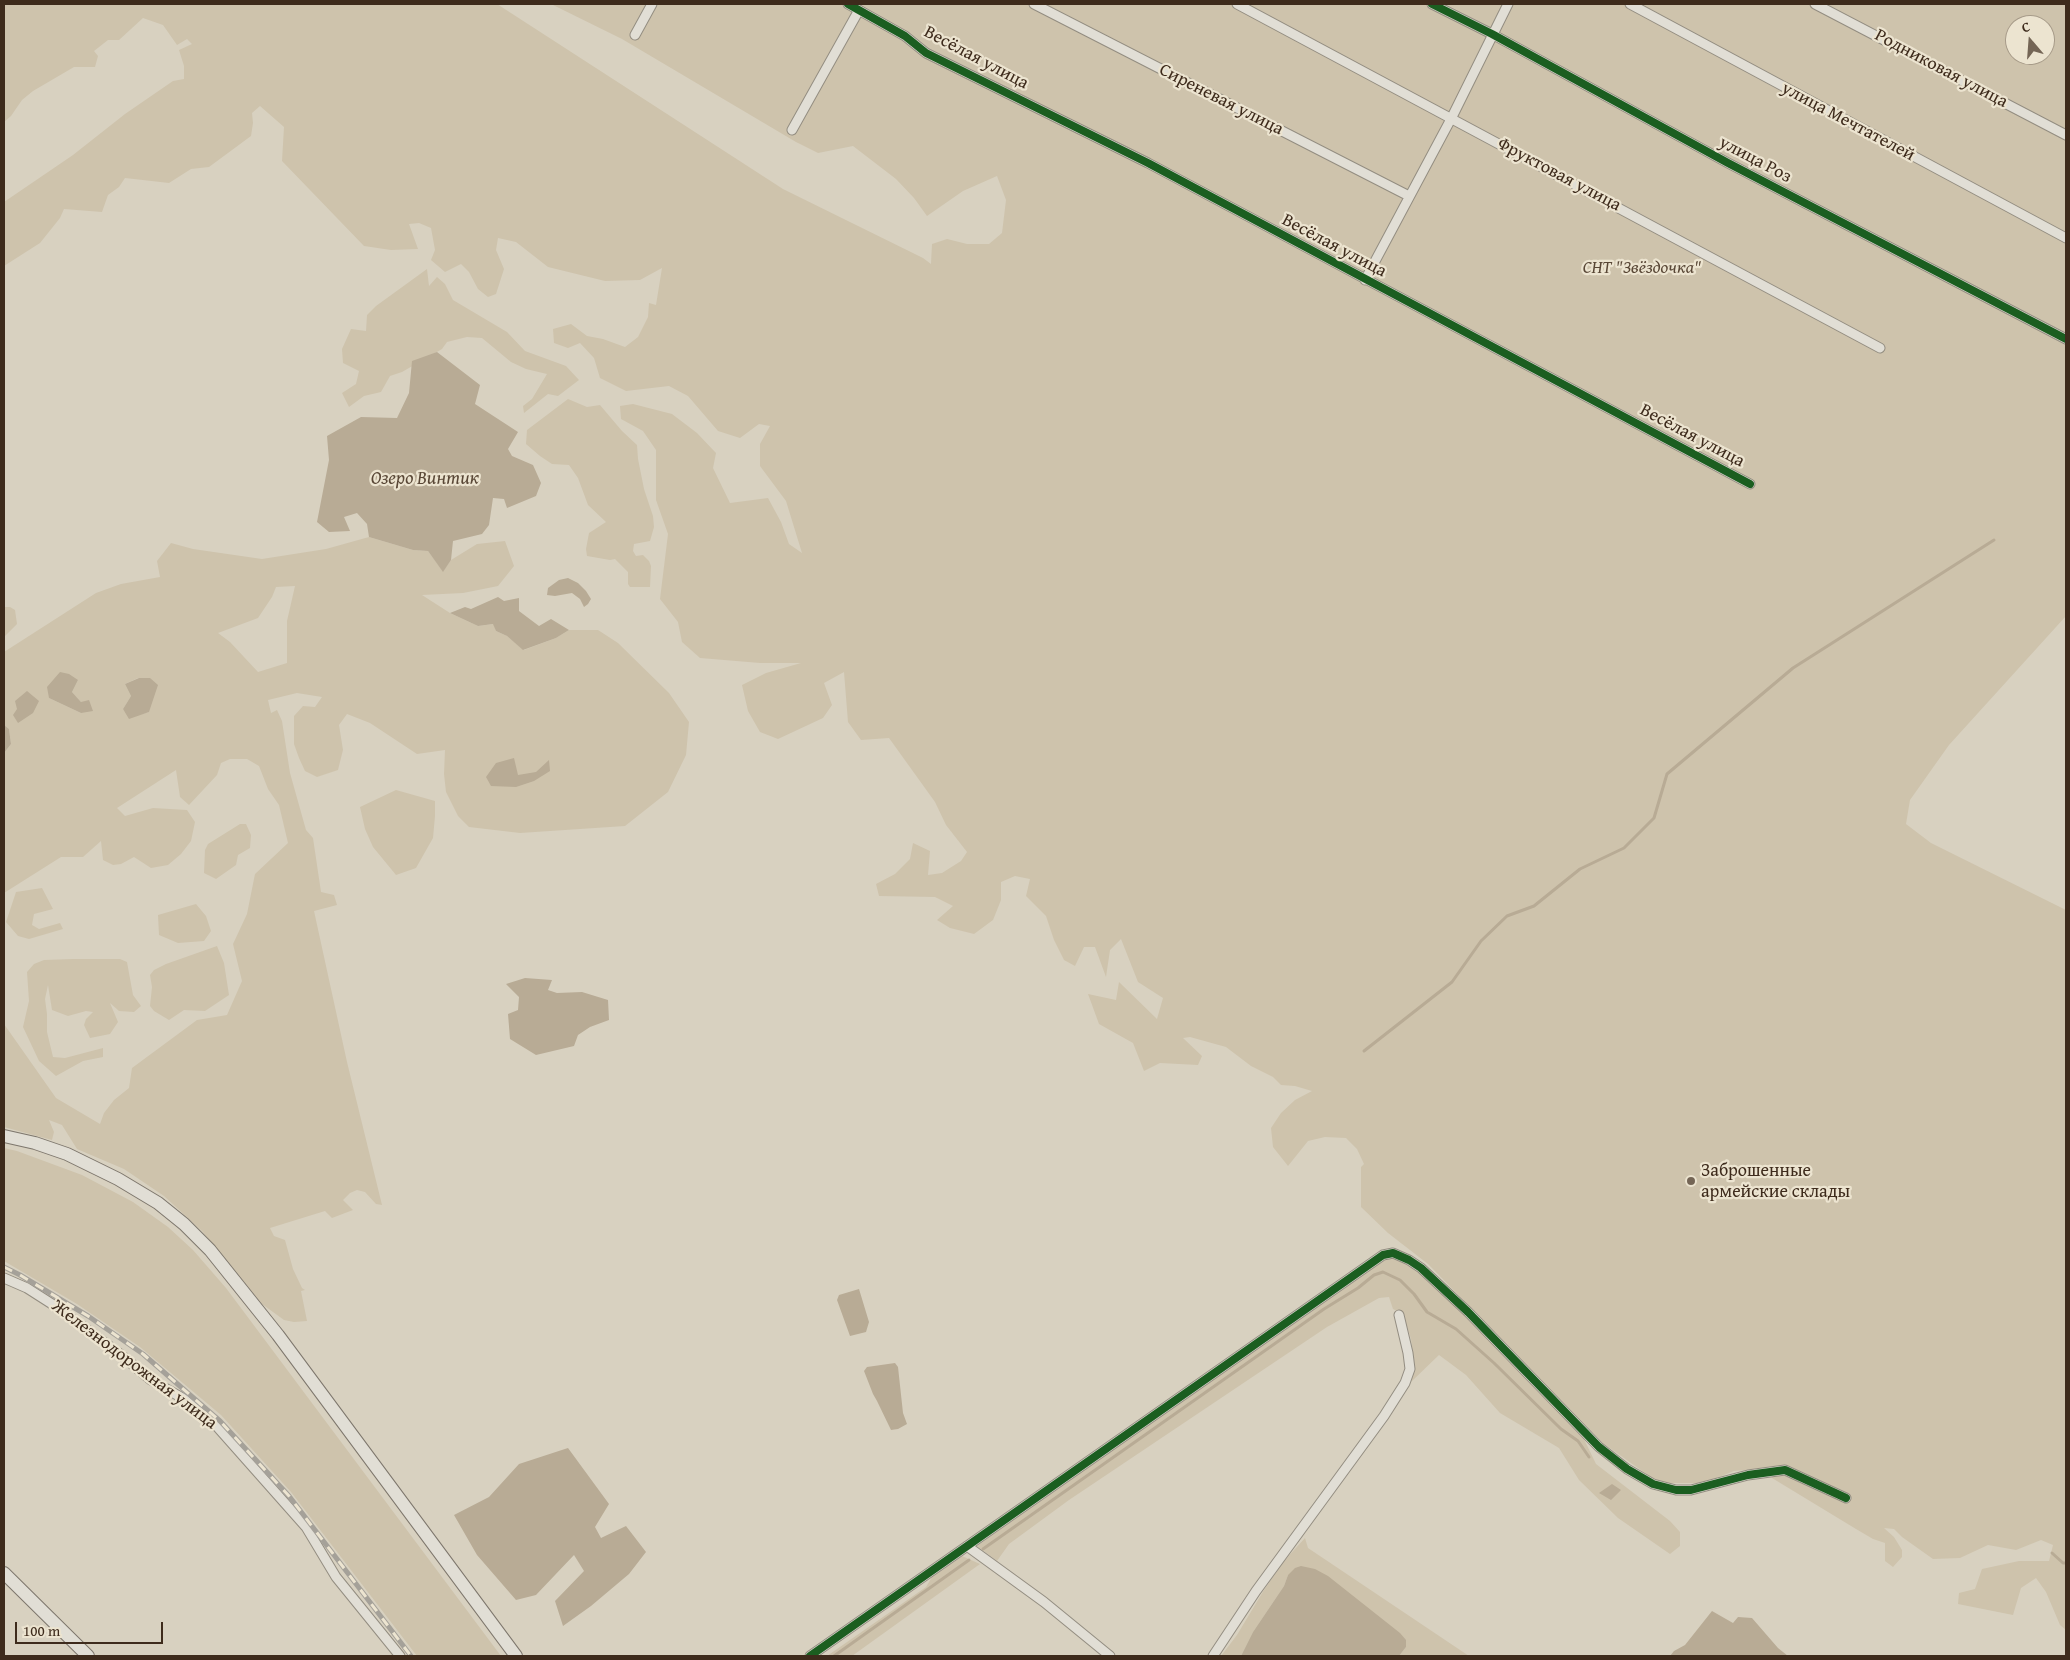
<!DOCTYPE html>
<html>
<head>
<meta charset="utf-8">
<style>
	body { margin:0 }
	#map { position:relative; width:2070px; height:1660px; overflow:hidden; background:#d8d1c0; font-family:"Gentium Book Plus",serif }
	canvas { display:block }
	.frame { position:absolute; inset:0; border:5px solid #3e2b1c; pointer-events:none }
	.north { position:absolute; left:2005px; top:15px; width:50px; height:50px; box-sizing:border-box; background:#ece4d0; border:1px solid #a69a88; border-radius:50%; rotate:342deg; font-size:14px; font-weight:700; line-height:20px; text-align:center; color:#3e2b1c }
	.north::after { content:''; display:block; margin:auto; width:18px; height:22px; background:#746555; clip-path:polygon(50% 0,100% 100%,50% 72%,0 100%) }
	.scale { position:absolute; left:15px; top:1622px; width:148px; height:22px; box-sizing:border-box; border:2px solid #3e2b1c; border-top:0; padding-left:6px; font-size:15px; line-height:18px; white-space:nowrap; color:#3e2b1c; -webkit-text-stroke:4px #ece4d0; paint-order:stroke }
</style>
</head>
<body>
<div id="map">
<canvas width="2070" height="1660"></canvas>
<div class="frame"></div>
<div class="north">С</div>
<div class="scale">100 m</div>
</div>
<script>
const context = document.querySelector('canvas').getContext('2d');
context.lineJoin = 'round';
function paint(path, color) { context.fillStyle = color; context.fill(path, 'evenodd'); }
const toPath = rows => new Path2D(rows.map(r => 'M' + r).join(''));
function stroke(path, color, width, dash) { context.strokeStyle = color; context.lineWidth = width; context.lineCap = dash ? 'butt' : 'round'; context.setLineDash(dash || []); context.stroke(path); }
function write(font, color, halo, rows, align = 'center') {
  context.font = font + ' "Gentium Book Plus",serif'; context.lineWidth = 4.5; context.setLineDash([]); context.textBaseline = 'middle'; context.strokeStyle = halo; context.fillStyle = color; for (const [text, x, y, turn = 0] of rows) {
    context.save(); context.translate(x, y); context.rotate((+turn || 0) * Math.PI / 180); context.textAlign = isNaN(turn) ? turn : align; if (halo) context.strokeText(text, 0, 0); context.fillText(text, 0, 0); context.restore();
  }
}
const green = toPath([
	[4,4,497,4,783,189,923,258,931,264,932,244,947,239,967,244,989,244,1002,233,1006,200,997,176,963,191,927,216,914,198,896,179,853,146,818,153,796,142,622,39,551,4,2066,4,2066,616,1949,745,1910,800,1906,824,1931,843,2066,910,2066,1630,2060,1625,2046,1592,2036,1578,2021,1588,2013,1615,1958,1604,1959,1593,1975,1589,1982,1569,2019,1561,2049,1561,2053,1545,2041,1540,2016,1550,1988,1545,1960,1558,1933,1559,1902,1537,1894,1529,1884,1528,1894,1537,1902,1550,1902,1557,1893,1567,1885,1561,1885,1543,1873,1539,1856,1529,1772,1478,1767,1468,1734,1471,1704,1483,1665,1483,1652,1478,1604,1444,1428,1264,1388,1233,1361,1207,1361,1167,1364,1164,1357,1149,1346,1138,1325,1137,1308,1141,1288,1166,1273,1147,1271,1128,1281,1113,1295,1100,1312,1091,1295,1086,1281,1085,1273,1077,1251,1066,1226,1047,1190,1037,1183,1038,1202,1056,1198,1065,1160,1063,1144,1071,1133,1043,1099,1024,1088,994,1116,1000,1119,982,1157,1019,1163,998,1138,982,1121,939,1110,950,1106,977,1095,947,1084,947,1075,966,1064,960,1054,940,1046,916,1026,896,1030,879,1015,876,1001,882,1001,900,993,920,974,934,950,928,937,920,953,906,935,897,879,896,876,884,895,874,910,859,913,843,930,851,928,875,942,873,961,861,967,852,946,825,935,802,889,738,861,740,848,722,844,672,824,683,832,705,823,718,778,739,760,732,748,711,742,685,766,673,801,663,760,663,700,658,682,642,678,622,660,599,668,534,656,500,656,450,643,431,621,419,620,406,633,404,672,414,697,433,716,453,713,468,730,503,768,498,781,522,789,544,802,553,786,501,760,466,760,444,770,426,759,424,740,438,718,431,688,396,669,386,626,391,600,378,594,358,580,343,568,348,554,343,553,329,571,324,587,336,603,339,625,347,638,337,648,317,649,303,656,305,662,268,640,280,605,281,548,267,516,242,498,238,496,250,504,269,496,294,488,297,478,289,469,272,461,264,445,272,431,260,435,250,431,228,419,223,409,224,418,249,391,250,364,246,282,161,284,127,260,106,252,113,253,123,251,136,209,167,191,169,169,183,125,178,119,187,108,195,102,212,64,209,60,218,40,243,4,266,4,202,73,155,125,114,173,81,184,79,184,66,179,50,192,44,187,39,177,45,163,25,143,18,119,40,108,40,94,51,98,56,95,67,74,67,33,91,22,100,11,116,4,122],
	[2015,25,2045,25,2045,55,2015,55],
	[427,269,429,286,437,277,445,284,453,300,507,332,525,351,566,366,579,380,558,396,548,394,524,413,523,406,532,399,547,374,526,369,511,362,482,338,467,337,447,342,442,349,402,372,390,376,381,392,364,396,349,407,342,393,356,384,359,371,343,363,342,349,351,329,366,331,367,315,376,306],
	[568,399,587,407,600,405,622,431,637,445,638,459,644,489,653,516,654,527,650,541,634,544,633,551,636,556,643,555,649,561,651,566,650,587,630,587,628,584,628,572,615,559,610,560,587,556,586,549,589,533,606,522,588,505,578,478,569,465,552,464,540,456,526,444,527,430],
	[369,537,413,550,428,551,443,571,451,560,477,544,505,541,514,566,498,586,463,593,422,595,450,613,478,626,494,624,496,631,507,636,524,650,556,638,569,630,598,630,618,643,669,693,689,722,686,755,668,792,625,826,520,833,469,827,458,816,446,792,444,774,445,750,417,754,370,723,347,714,339,725,343,750,338,770,317,777,305,771,299,758,294,744,294,716,303,706,315,707,322,697,297,693,268,700,271,713,277,710,282,721,290,773,306,830,313,838,321,892,334,895,337,905,314,911,347,1062,382,1205,376,1204,365,1192,357,1190,350,1193,343,1200,353,1210,332,1218,325,1211,270,1228,274,1236,285,1240,293,1269,302,1288,305,1290,301,1291,307,1321,294,1322,284,1320,262,1304,202,1231,164,1196,124,1169,77,1149,62,1125,49,1120,54,1132,52,1140,4,1127,4,1024,56,1098,100,1124,104,1113,114,1100,129,1088,132,1068,197,1020,227,1015,242,981,233,944,247,914,255,874,288,843,279,805,268,789,259,766,247,759,230,759,221,763,217,775,189,805,180,797,176,770,117,808,125,816,153,808,187,810,195,822,191,841,181,854,168,865,151,868,134,857,121,864,113,865,103,860,101,841,83,857,61,857,4,893,4,753,11,744,9,729,4,725,4,652,96,593,121,584,160,577,157,561,171,543,193,549,262,559,326,549],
	[295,586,287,621,287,663,258,672,230,642,218,633,258,618,272,597,276,587],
	[138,678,150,678,149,712,134,716,123,709,131,696,125,684],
	[78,680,72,692,81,702,81,713,49,698],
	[4,607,10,607,15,610,17,624,4,637],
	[396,790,435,801,435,816,433,838,416,868,396,875,373,847,365,829,360,807],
	[240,824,246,824,251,835,250,848,238,855,236,865,216,879,204,873,205,850,208,844],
	[42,888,53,909,34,914,32,925,39,929,60,923,63,929,29,939,18,936,6,922,16,892],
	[196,904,206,916,211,931,204,941,178,943,159,935,158,915],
	[217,946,224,963,229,995,205,1011,184,1010,169,1020,154,1011,150,1006,152,987,150,975,154,970,166,964],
	[73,959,120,959,127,962,133,995,141,1006,134,1012,119,1011,110,1003,118,1022,110,1034,90,1038,84,1025,86,1019,93,1012,86,1011,68,1016,52,1010,48,985,45,999,47,1014,47,1032,53,1057,65,1058,103,1048,103,1057,83,1061,56,1076,39,1061,23,1027,29,1001,27,972,34,964,44,960],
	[4,1148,17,1151,82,1175,133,1202,168,1227,193,1250,226,1288,501,1656,417,1656,291,1492,221,1415,140,1347,77,1304,4,1261],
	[1390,1257,1408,1262,1473,1323,1583,1437,1596,1464,1670,1521,1680,1532,1680,1546,1670,1554,1618,1518,1579,1480,1559,1448,1500,1413,1466,1375,1439,1355,1411,1382,1415,1368,1411,1339,1403,1314,1393,1309,1389,1297,1379,1298,1327,1327,1069,1500,1009,1544,997,1561,977,1546,1376,1264],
	[1305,1538,1308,1548,1469,1656,1399,1656,1406,1647,1288,1575,1284,1586,1253,1632,1241,1656,1221,1656,1237,1635,1264,1590,1284,1561],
	[962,1556,980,1564,852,1656,827,1656,926,1587,932,1577]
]);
const water = toPath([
	[437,352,480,385,475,404,518,432,508,449,512,456,533,465,541,483,536,496,507,508,504,499,493,498,489,525,482,534,453,541,451,560,443,572,428,551,413,550,369,537,367,524,357,513,344,517,350,531,329,532,317,522,329,460,327,436,361,417,397,418,409,393,412,361],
	[568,578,578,583,586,591,591,599,588,604,584,607,580,599,572,593,555,596,547,595,548,588,559,580],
	[498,597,504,601,519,598,519,611,539,626,551,619,569,630,556,638,523,650,507,636,496,631,493,624,478,626,450,613,465,607,471,609],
	[60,672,69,674,78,680,72,692,81,702,89,700,93,711,81,713,49,698,47,687],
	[139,678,150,678,158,685,149,712,129,719,123,709,131,696,125,684],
	[27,691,39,701,33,713,18,723,13,715,17,709,15,701],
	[4,725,9,729,11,744,4,753],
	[514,758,518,775,536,772,549,760,550,771,534,781,516,787,491,786,486,777,496,763],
	[525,978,552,980,548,990,557,993,582,992,608,1000,609,1020,590,1027,578,1035,574,1046,536,1055,510,1039,508,1014,518,1010,519,997,506,984],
	[859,1289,869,1322,866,1332,850,1336,837,1300,839,1295],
	[895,1363,898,1367,903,1413,907,1424,898,1429,891,1430,877,1401,873,1394,864,1371,867,1367],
	[568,1448,609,1504,595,1527,601,1538,626,1526,646,1552,629,1574,591,1606,563,1626,555,1601,584,1571,574,1555,536,1595,516,1600,477,1555,454,1515,489,1497,519,1464],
	[1612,1484,1621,1490,1611,1500,1599,1493],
	[1301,1566,1315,1569,1328,1576,1400,1633,1406,1640,1406,1647,1399,1656,1241,1656,1253,1632,1284,1586,1288,1575,1295,1568],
	[1712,1611,1733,1623,1738,1617,1752,1618,1778,1648,1788,1656,1670,1656,1674,1651,1685,1645]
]);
const stream = toPath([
	[1364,1051,1452,982,1481,941,1507,916,1534,906,1580,869,1624,848,1654,818,1667,774,1793,668,1994,540],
	[983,1549,1324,1309,1358,1288,1374,1275,1383,1272,1400,1280,1414,1294,1427,1312,1456,1329,1494,1363,1561,1429,1578,1441,1589,1457],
	[2052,1553,2063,1563,2066,1563],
	[834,1656,969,1560]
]);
const street = toPath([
	[848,4,905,36,926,53,1148,163,1750,484],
	[1034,4,1409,196],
	[1237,4,1880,348],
	[1432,4,1492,34,1728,163,2066,339],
	[1630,4,2066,238],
	[1815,4,2066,135],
	[635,35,652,4],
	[792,130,859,10],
	[1365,280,1452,117,1508,4],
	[4,1278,27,1288,52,1304,120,1354,151,1380,184,1399,213,1422,306,1527,336,1577,400,1656],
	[967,1546,1044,1602,1110,1656],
	[810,1656,1383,1255,1393,1253,1409,1260,1421,1268,1468,1312,1599,1447,1627,1469,1653,1484,1676,1490,1691,1490,1748,1475,1785,1470,1846,1498],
	[1213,1656,1256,1591,1384,1416,1405,1383,1410,1369,1408,1353,1399,1315]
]);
const secondary = toPath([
	[4,1136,35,1143,67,1154,118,1179,158,1203,184,1224,210,1250,278,1335,516,1656],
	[4,1573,88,1656]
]);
const rail = toPath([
	[4,1267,20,1275,88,1316,143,1354,220,1421,289,1496,411,1656]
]);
const cycleway = toPath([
	[848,4,905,36,926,53,1148,163,1750,484],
	[1432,4,1492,34,1728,163,2066,339],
	[810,1656,1383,1255,1393,1253,1409,1260,1421,1268,1468,1312,1599,1447,1627,1469,1653,1484,1676,1490,1691,1490,1748,1475,1785,1470,1846,1498]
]);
const markers = [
	[1691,1181,5,"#746555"]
];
const streetNames = [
	["Весёлая улица",976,58,28],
	["Родниковая улица",1941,69,28],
	["Сиреневая улица",1221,100,27],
	["улица Мечтателей",1848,122,28],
	["улица Роз",1755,160,28],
	["Фруктовая улица",1559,175,28],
	["Весёлая улица",1334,246,28],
	["Весёлая улица",1692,436,28],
	["Железнодорожная улица",134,1365,37]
];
const parkNames = [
	["СНТ \"Звёздочка\"",1642,268]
];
const poiNames = [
	["Заброшенные",1701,1171],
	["армейские склады",1701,1192]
];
const waterNames = [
	["Озеро Винтик",425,479]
];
paint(green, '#cec3ac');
paint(water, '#b8ab95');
stroke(stream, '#b8ab95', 3);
stroke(street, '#938d81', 11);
stroke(secondary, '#7d766c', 14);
stroke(street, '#e1ded5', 9);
stroke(secondary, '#e1ded5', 12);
stroke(rail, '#a5a199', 5);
stroke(rail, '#ece4d0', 3, [9]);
stroke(cycleway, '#1b5e20', 8);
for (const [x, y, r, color] of markers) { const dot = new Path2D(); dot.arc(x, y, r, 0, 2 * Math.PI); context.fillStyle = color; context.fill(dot); stroke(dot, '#ece4d0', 2); }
write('18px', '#3e2b1c', '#ece4d0', streetNames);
write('italic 18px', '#594736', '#ece4d0', parkNames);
write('18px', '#3e2b1c', '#ece4d0', poiNames, 'left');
write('italic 19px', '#594736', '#ece4d0', waterNames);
</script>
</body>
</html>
